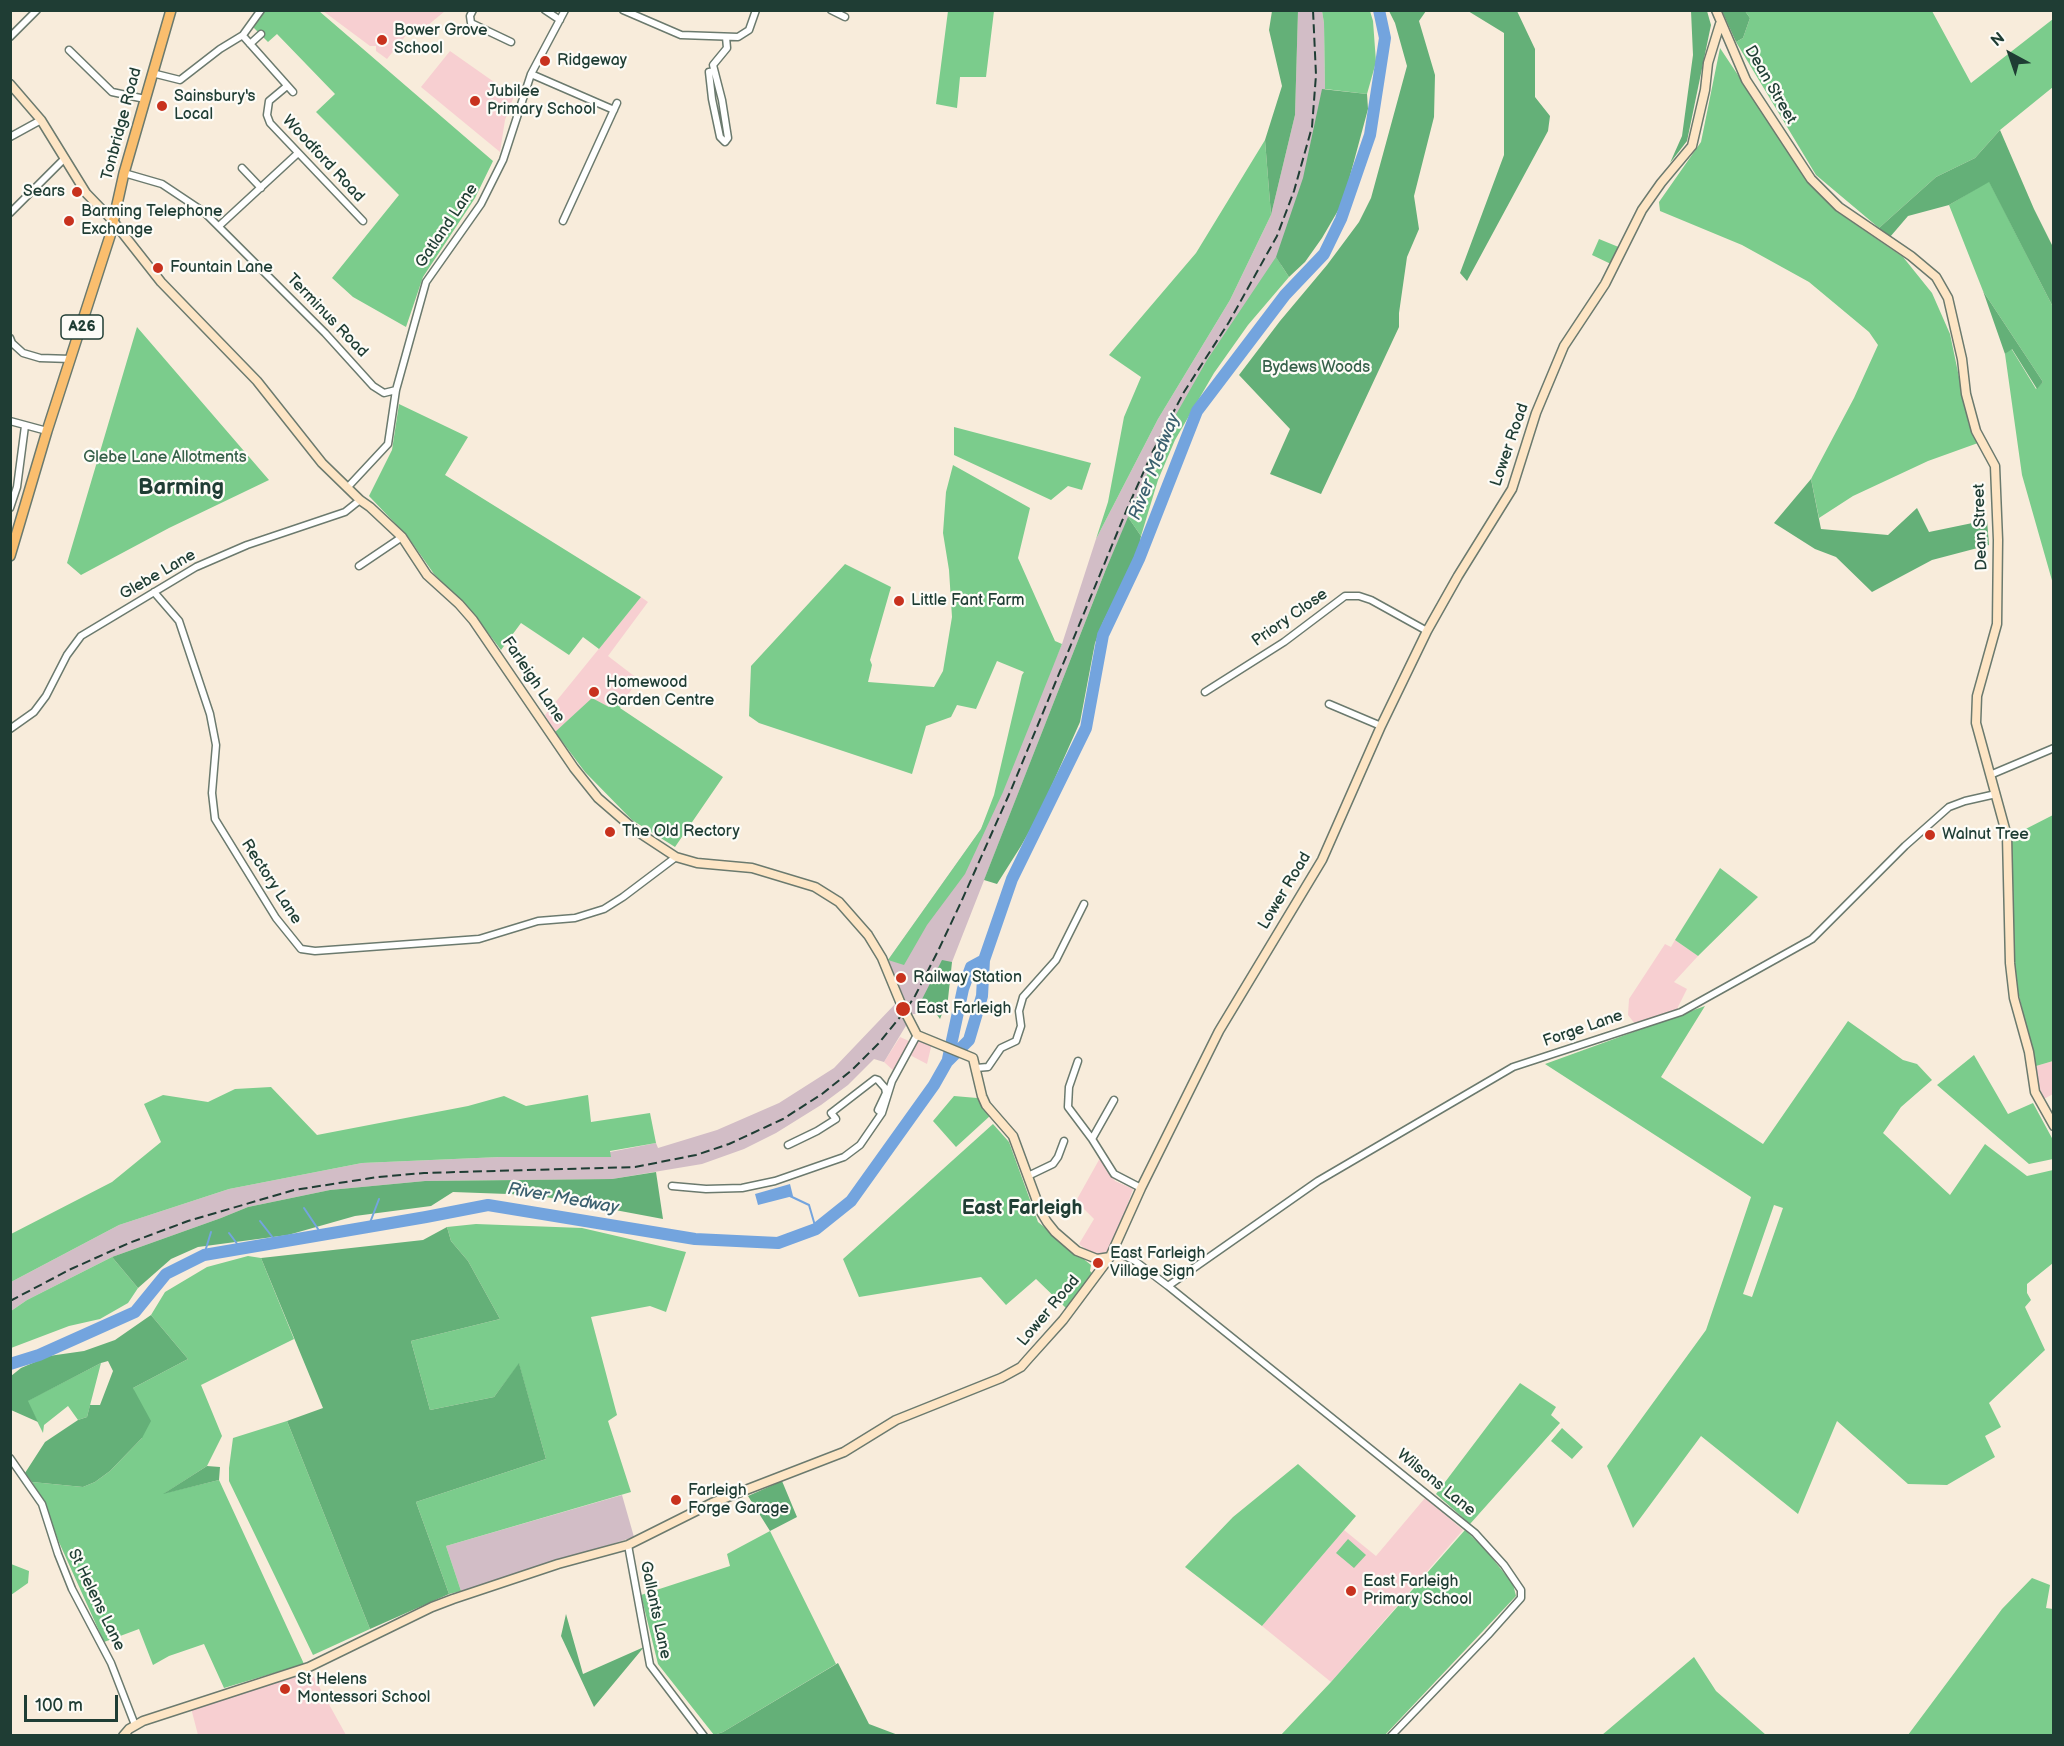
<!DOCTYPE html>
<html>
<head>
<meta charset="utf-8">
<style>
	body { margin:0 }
	#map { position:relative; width:2064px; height:1746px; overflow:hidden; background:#f8ecdb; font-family:"Balsamiq Sans",sans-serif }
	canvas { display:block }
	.frame { position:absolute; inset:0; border:12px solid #1f3d34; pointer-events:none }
	.north { position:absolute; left:1980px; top:24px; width:60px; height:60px; -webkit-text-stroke:4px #fdfcf7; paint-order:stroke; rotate:320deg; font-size:16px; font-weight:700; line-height:24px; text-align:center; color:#1f3d34 }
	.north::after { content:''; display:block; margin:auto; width:21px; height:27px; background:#1f3d34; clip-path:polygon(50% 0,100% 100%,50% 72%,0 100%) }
	.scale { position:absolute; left:24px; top:1695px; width:94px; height:27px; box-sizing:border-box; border:3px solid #1f3d34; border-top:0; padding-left:8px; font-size:18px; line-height:21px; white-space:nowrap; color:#1f3d34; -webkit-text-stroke:4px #fdfcf7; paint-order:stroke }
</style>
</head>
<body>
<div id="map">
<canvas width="2064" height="1746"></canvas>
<div class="frame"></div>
<div class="north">N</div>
<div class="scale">100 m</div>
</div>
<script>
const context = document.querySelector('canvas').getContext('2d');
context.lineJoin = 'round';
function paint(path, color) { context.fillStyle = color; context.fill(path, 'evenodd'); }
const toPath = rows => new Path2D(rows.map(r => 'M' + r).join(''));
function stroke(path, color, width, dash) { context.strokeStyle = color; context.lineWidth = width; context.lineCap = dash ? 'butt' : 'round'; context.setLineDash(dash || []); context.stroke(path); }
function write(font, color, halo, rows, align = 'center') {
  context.font = font + ' "Balsamiq Sans",sans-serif'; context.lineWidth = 4.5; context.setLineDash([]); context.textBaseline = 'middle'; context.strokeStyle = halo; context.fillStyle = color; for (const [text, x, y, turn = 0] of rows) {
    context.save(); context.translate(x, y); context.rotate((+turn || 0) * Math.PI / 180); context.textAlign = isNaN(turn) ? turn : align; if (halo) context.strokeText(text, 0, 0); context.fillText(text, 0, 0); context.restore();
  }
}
const built = toPath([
	[323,11,445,10,445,11,421,31,407,34,387,59,376,51,376,46,370,46],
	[450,51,514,96,505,120,500,152,421,87],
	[641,597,648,602,608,656,638,679,623,703,615,698,609,707,592,699,555,732,545,715],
	[1675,940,1698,956,1674,982,1687,989,1676,1011,1635,1024,1628,1015,1629,999,1665,944,1671,947],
	[900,1037,909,1041,919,1040,932,1043,927,1064,906,1053,895,1072,884,1062],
	[2053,1061,2053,1094,2044,1099,2037,1081,2036,1066],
	[1100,1158,1115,1181,1133,1189,1113,1246,1106,1257,1091,1253,1079,1244,1094,1219,1076,1201],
	[1425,1498,1463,1530,1331,1682,1262,1626,1344,1530,1376,1556],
	[310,1670,346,1735,198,1735,191,1708]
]);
const industrial = toPath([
	[1298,11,1322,11,1324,23,1325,89,1317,160,1281,266,1166,432,1106,569,952,962,931,1006,919,1014,911,1014,888,960,981,829,1062,644,1096,539,1158,419,1230,300,1271,215,1295,115],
	[897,1002,907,1024,884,1062,874,1059,848,1085,821,1105,776,1133,744,1149,702,1164,612,1179,425,1181,330,1190,248,1207,221,1218,112,1257,27,1300,11,1311,11,1282,119,1225,229,1189,362,1163,500,1157,610,1157,610,1152,656,1143,658,1148,717,1130,779,1103,834,1068],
	[622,1495,634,1537,461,1591,446,1546]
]);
const green = toPath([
	[264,11,319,11,493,161,475,198,423,277,406,327,353,297,332,278,399,195,316,112,335,94,277,34,268,42,252,26],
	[948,11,994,11,986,77,960,77,957,108,936,104],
	[1322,11,1370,11,1373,21,1376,62,1367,94,1325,89,1324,23],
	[1745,11,1932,11,1971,83,2053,19,2053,87,2000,130,1975,158,1936,177,1879,228,1816,175,1736,42,1743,38,1750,18],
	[1720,48,1805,176,1836,211,1903,257,1932,293,1950,334,1969,425,1978,443,1928,461,1853,496,1819,518,1811,479,1854,398,1878,345,1869,332,1809,282,1742,245,1660,211,1659,202,1701,142],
	[1265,140,1271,215,1230,300,1158,419,1096,539,1108,502,1124,417,1141,377,1109,355,1196,253],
	[1989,181,2053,307,2053,584,2022,475,2005,354,2011,348,2036,389,2043,382,1983,291,1949,205],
	[1599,239,1621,248,1613,265,1592,255],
	[1276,257,1289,277,1248,325,1214,373,1175,440,1158,480,1141,536,1128,517,1166,432,1207,360],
	[137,327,269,480,169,528,81,575,67,563],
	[399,404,468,437,445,475,641,597,599,649,583,637,569,655,521,623,501,650,473,613,434,574,408,537,369,496,392,450],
	[954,427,1091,463,1082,490,1068,486,1051,500,954,455],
	[953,465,1030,508,1018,558,1055,641,1062,644,1003,792,965,874,927,925,904,965,888,960,981,829,994,795,1022,675,1024,672,997,661,976,709,957,705,951,717,926,726,912,774,759,723,749,716,751,666,845,564,891,587,870,660,872,665,868,682,934,687,943,671,952,617,949,570,943,533,946,492],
	[592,698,609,707,615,698,623,703,620,708,723,777,675,847,632,820,585,772,555,732],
	[2053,815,2053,1061,2036,1066,2015,979,2010,837],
	[1720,868,1758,897,1698,956,1675,940],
	[1705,1006,1661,1077,1763,1144,1848,1021,1903,1060,1917,1064,1932,1080,1901,1107,1883,1133,1950,1195,1985,1144,2027,1176,2053,1170,2053,1263,2027,1284,2027,1293,2031,1300,2025,1307,2045,1350,1989,1403,2001,1427,1985,1436,1995,1457,1947,1485,1908,1484,1837,1421,1798,1514,1701,1436,1633,1528,1607,1466,1706,1330,1751,1197,1545,1064],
	[1774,1205,1783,1208,1752,1297,1743,1294],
	[1974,1055,2008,1114,2033,1103,2053,1140,2053,1159,2029,1164,1937,1085],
	[271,1087,317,1135,468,1106,504,1096,526,1106,588,1095,591,1122,650,1113,656,1143,610,1151,611,1157,500,1157,362,1163,229,1189,119,1225,11,1282,11,1234,112,1182,161,1142,144,1104,163,1095,208,1102,235,1089],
	[954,1096,977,1098,991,1115,956,1147,933,1121],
	[993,1124,1009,1142,1038,1222,1091,1265,1090,1271,1092,1273,1090,1277,1066,1308,1036,1279,1006,1305,981,1277,859,1297,843,1259],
	[476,1224,582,1228,686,1252,666,1312,650,1306,591,1317,617,1415,608,1421,631,1492,446,1546,461,1591,449,1594,416,1502,546,1459,519,1364,494,1397,430,1410,411,1341,500,1319,468,1261,451,1241,447,1227],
	[248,1256,261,1258,294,1339,201,1385,222,1436,207,1466,165,1493,219,1480,304,1664,224,1688,204,1644,169,1656,153,1665,139,1629,104,1642,58,1540,44,1502,32,1482,83,1487,95,1482,110,1471,142,1438,133,1388,188,1359,151,1315,165,1292,207,1267],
	[112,1257,138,1288,128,1303,100,1319,69,1326,11,1348,11,1311,27,1300],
	[101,1363,87,1417,78,1420,68,1406,44,1425,43,1433,27,1401],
	[1520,1383,1556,1407,1551,1415,1560,1423,1470,1524,1436,1494],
	[287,1421,370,1629,313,1655,229,1481,229,1468,233,1438],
	[1562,1428,1583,1447,1572,1459,1551,1441],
	[1298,1464,1356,1516,1262,1626,1185,1567,1233,1517],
	[1465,1530,1484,1548,1513,1584,1516,1596,1385,1735,1280,1736,1331,1682],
	[770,1531,836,1664,723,1732,714,1735,658,1664,641,1595,730,1566,727,1554],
	[1348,1539,1366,1555,1354,1568,1336,1553],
	[11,1564,29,1571,28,1583,11,1595],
	[2032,1578,2050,1585,2046,1608,2053,1609,2053,1735,1908,1735,2002,1609],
	[1694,1657,1716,1691,1766,1735,1602,1735]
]);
const forest = toPath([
	[1272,11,1298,11,1295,115,1271,215,1265,140,1282,86,1269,30],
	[1389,11,1426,11,1419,21,1435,75,1434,117,1414,196,1419,229,1407,257,1399,313,1399,327,1321,494,1270,474,1290,429,1239,375,1280,321,1327,265,1359,222,1371,198,1407,66,1395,23],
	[1468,11,1517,11,1535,49,1535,97,1550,116,1548,131,1467,281,1460,273,1504,155,1504,33],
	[1691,11,1707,11,1711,25,1687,141,1670,163,1682,136,1693,55],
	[1722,11,1745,11,1750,18,1743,38,1736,42],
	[1322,89,1367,94,1368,109,1343,202,1322,238,1305,262,1289,277,1276,257,1303,178],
	[2000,130,2034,209,2053,247,2053,307,1989,182,1949,205,1908,216,1890,237,1879,228,1936,177,1975,158],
	[1983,291,2043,382,2037,389,2012,349,2005,354],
	[1811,479,1821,529,1888,535,1917,508,1929,532,1987,520,1989,545,1932,560,1872,592,1836,557,1815,549,1774,523],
	[1128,517,1141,536,1138,553,1103,622,1095,643,1080,722,1039,814,1021,846,997,884,984,880,1106,569],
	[942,960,952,962,948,999,940,1019,931,1006,919,1014,917,1009],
	[656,1172,663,1219,535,1195,453,1192,431,1206,355,1216,288,1235,198,1247,171,1259,138,1288,112,1257,221,1218,248,1207,330,1190,425,1181,612,1179],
	[447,1227,451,1241,468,1261,500,1319,411,1341,430,1410,494,1397,519,1363,546,1459,416,1502,449,1594,370,1629,287,1421,323,1408,261,1258,423,1240],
	[151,1315,188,1359,133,1388,151,1421,142,1438,110,1471,95,1482,83,1487,32,1482,25,1473,45,1442,78,1420,87,1417,90,1405,100,1405,113,1371,108,1361,101,1363,28,1401,38,1422,11,1410,11,1376,21,1368,49,1356,84,1351,115,1340],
	[207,1466,220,1467,219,1480,163,1494],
	[782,1481,797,1517,770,1531,748,1496],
	[566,1614,583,1674,644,1647,594,1707,561,1636],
	[838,1663,869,1724,898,1735,714,1735,723,1732]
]);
const water = toPath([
	[790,1184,793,1196,758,1205,755,1194]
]);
const stream = toPath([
	[790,1196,809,1205,816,1229],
	[304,1208,322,1235],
	[260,1221,277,1243],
	[368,1228,379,1199],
	[229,1233,241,1249],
	[204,1255,211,1232]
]);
const river = toPath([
	[948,1059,963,989,971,967,984,960],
	[10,1364,39,1355,135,1312,166,1274,204,1255,426,1217,488,1205,695,1239,778,1243,816,1229,851,1201,934,1085,947,1062,969,1040,982,996,984,960,1012,879,1086,728,1103,635,1139,559,1197,411,1285,295,1324,254,1341,219,1370,135,1385,38,1379,10]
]);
const street = toPath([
	[473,10,470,16,471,23,511,42],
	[545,10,560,20],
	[623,10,681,35,738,37,749,30,756,10],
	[831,10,845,17],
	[10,37,37,10],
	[244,37,293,92],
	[250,44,261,34],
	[69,50,112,92,145,99],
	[714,71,709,72,712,99,720,137,725,142,728,138,722,100,713,65,727,48,726,37],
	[152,73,180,80,220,49,243,35,261,10],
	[531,74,614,110],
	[287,86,269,101,267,115,270,123,363,221],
	[10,137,41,120],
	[242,168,261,188],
	[124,173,162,184,204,212,325,333,373,386,384,393,396,390],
	[10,213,65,158],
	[563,221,617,103],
	[219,226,297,154],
	[10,338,12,343,23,353,40,358,71,359],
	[10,421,47,431],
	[347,488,388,444,396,390,426,282,481,204,503,160,531,74,565,10],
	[10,508,17,487,25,426],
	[359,566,402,537],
	[154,592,179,621,210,714,216,745,212,793,215,819,276,918,301,949,315,951,479,939,538,921,575,918,604,909,623,897,676,857],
	[1205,692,1284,642,1345,596,1359,596,1371,600,1427,631],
	[1329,704,1381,726],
	[10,729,34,712,46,696,67,655,81,636,196,567,247,545,345,512,360,500],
	[1990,775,2054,748],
	[1078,1061,1069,1087,1068,1107,1092,1139],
	[976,1068,988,1067,1001,1048,1016,1041,1021,1026,1019,1011,1023,997,1056,960,1084,904],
	[1114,1100,1092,1139,1114,1174,1141,1188],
	[788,1145,817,1131,836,1119,831,1113,875,1079,878,1080,885,1088,886,1093,878,1110,882,1113],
	[1028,1176,1053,1164,1058,1157,1064,1141],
	[672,1186,706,1189,742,1188,775,1181,844,1157,860,1145,882,1113,892,1081,917,1035],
	[1113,1250,1135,1261,1168,1286,1475,1533,1504,1565,1521,1590,1521,1598,1488,1635,1391,1736],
	[1168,1286,1318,1181,1513,1067,1681,1012,1812,939,1905,846,1949,807,1965,801,1996,794],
	[10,1458,42,1504,58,1554,72,1589,111,1663,135,1725],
	[628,1545,650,1665,704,1736]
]);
const secondary = toPath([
	[1716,10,1746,80,1811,179,1839,207,1911,256,1936,277,1948,298,1962,359,1966,394,1976,431,1995,466,1998,540,1997,624,1977,696,1976,723,2007,836,2010,963,2014,998,2029,1052,2035,1092,2054,1126],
	[10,84,41,120,86,193,113,221,161,282,257,381,322,463,360,500,370,507,402,537,427,575,459,604,473,620,574,768,598,798,635,830,676,857,697,863,752,868,815,887,839,902,868,935,882,958,901,1004,917,1035,973,1058,982,1096,986,1105,1013,1136,1041,1212,1047,1222,1055,1232,1077,1251,1097,1259,1110,1257],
	[123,1736,129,1729,143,1721,309,1667,432,1607,453,1599,558,1564,628,1545,712,1503,844,1452,896,1420,1001,1378,1021,1367,1028,1359,1063,1320,1110,1257,1141,1188,1219,1031,1322,860,1381,726,1427,631,1458,576,1512,489,1536,413,1564,346,1605,284,1642,210,1661,183,1692,146,1705,90,1708,63,1720,24]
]);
const primary = toPath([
	[10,556,47,431,110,236,124,173,171,10]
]);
const rail = toPath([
	[10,1301,71,1269,129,1243,188,1221,294,1190,378,1177,424,1173,635,1167,696,1155,729,1144,783,1119,822,1094,852,1070,878,1044,905,1011,915,996,938,951,962,900,1011,790,1127,509,1153,451,1184,392,1229,322,1277,236,1294,191,1312,127,1316,75,1313,10]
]);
const markers = [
	[382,40,6,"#c8321e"],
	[545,61,6,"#c8321e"],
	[475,101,6,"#c8321e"],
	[162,106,6,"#c8321e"],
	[77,192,6,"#c8321e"],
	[69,221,6,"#c8321e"],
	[158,268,6,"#c8321e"],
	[899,601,6,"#c8321e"],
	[594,692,6,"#c8321e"],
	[610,832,6,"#c8321e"],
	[1930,835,6,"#c8321e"],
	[901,978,6,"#c8321e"],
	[903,1009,8,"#c8321e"],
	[1098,1263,6,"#c8321e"],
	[676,1500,6,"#c8321e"],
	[1351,1591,6,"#c8321e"],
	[285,1689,6,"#c8321e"]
];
const shields = [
	[82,327,42]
];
const shieldNames = [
	["A26",82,327]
];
const poiNames = [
	["Bower Grove",394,31],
	["School",394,49],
	["Ridgeway",557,61],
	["Jubilee",487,92],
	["Primary School",487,110],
	["Sainsbury's",174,97],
	["Local",174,115],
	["Sears",65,192,"right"],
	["Barming Telephone",81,212],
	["Exchange",81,230],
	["Fountain Lane",170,268],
	["Little Fant Farm",911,601],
	["Homewood",606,683],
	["Garden Centre",606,701],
	["The Old Rectory",622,832],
	["Walnut Tree",1942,835],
	["Railway Station",913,978],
	["East Farleigh",916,1009],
	["East Farleigh",1110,1254],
	["Village Sign",1110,1272],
	["Farleigh",688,1491],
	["Forge Garage",688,1509],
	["East Farleigh",1363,1582],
	["Primary School",1363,1600],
	["St Helens",297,1680],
	["Montessori School",297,1698]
];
const streetNames = [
	["Dean Street",1770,85,60],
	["Tonbridge Road",122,124,-75],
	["Woodford Road",323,159,47],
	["Gatland Lane",447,226,-56],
	["Terminus Road",327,316,46],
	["Lower Road",1510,445,-71],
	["Dean Street",1981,527,-92],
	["Glebe Lane",158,575,-30],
	["Priory Close",1290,618,-35],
	["Farleigh Lane",533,680,56],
	["Rectory Lane",271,882,57],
	["Lower Road",1285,891,-59],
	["Forge Lane",1583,1029,-19],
	["Lower Road",1049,1311,-50],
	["Wilsons Lane",1436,1483,39],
	["St Helens Lane",96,1600,64],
	["Gallants Lane",655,1610,78]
];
const parkNames = [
	["Bydews Woods",1316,368],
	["Glebe Lane Allotments",165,458]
];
const waterNames = [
	["River Medway",1155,467,-69],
	["River Medway",563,1199,10]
];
const quarterNames = [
	["East Farleigh",1022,1209]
];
const districtNames = [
	["Barming",181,488]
];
paint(built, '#f7cfd1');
paint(industrial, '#d2bdc6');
paint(green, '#7bcc8c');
paint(forest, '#64b078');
paint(water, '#73a4de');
stroke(stream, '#73a4de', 2);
stroke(river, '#73a4de', 12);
stroke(street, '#6b7a6e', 9);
stroke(secondary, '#6b7a6e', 11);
stroke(primary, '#6b7a6e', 12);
stroke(street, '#fff', 6);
stroke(secondary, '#fde5c5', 8);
stroke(primary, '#fabe6e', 9);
stroke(rail, '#1f3d34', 2, [9, 4.5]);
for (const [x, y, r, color] of markers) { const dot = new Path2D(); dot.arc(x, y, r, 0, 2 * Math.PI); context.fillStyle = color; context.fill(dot); stroke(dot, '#fdfcf7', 2); }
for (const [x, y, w] of shields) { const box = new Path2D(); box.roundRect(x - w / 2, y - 12, w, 24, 4.5); context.fillStyle = '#fdfcf7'; context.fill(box); stroke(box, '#1f3d34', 1.5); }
write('bold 15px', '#1f3d34', null, shieldNames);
write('16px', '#1f3d34', '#fdfcf7', poiNames, 'left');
write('16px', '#1f3d34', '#fdfcf7', streetNames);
write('16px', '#36614a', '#fdfcf7', parkNames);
write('italic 18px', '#3c6170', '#fdfcf7', waterNames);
write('bold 20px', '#1f3d34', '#fdfcf7', quarterNames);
write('bold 22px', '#1f3d34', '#fdfcf7', districtNames);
</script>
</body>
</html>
